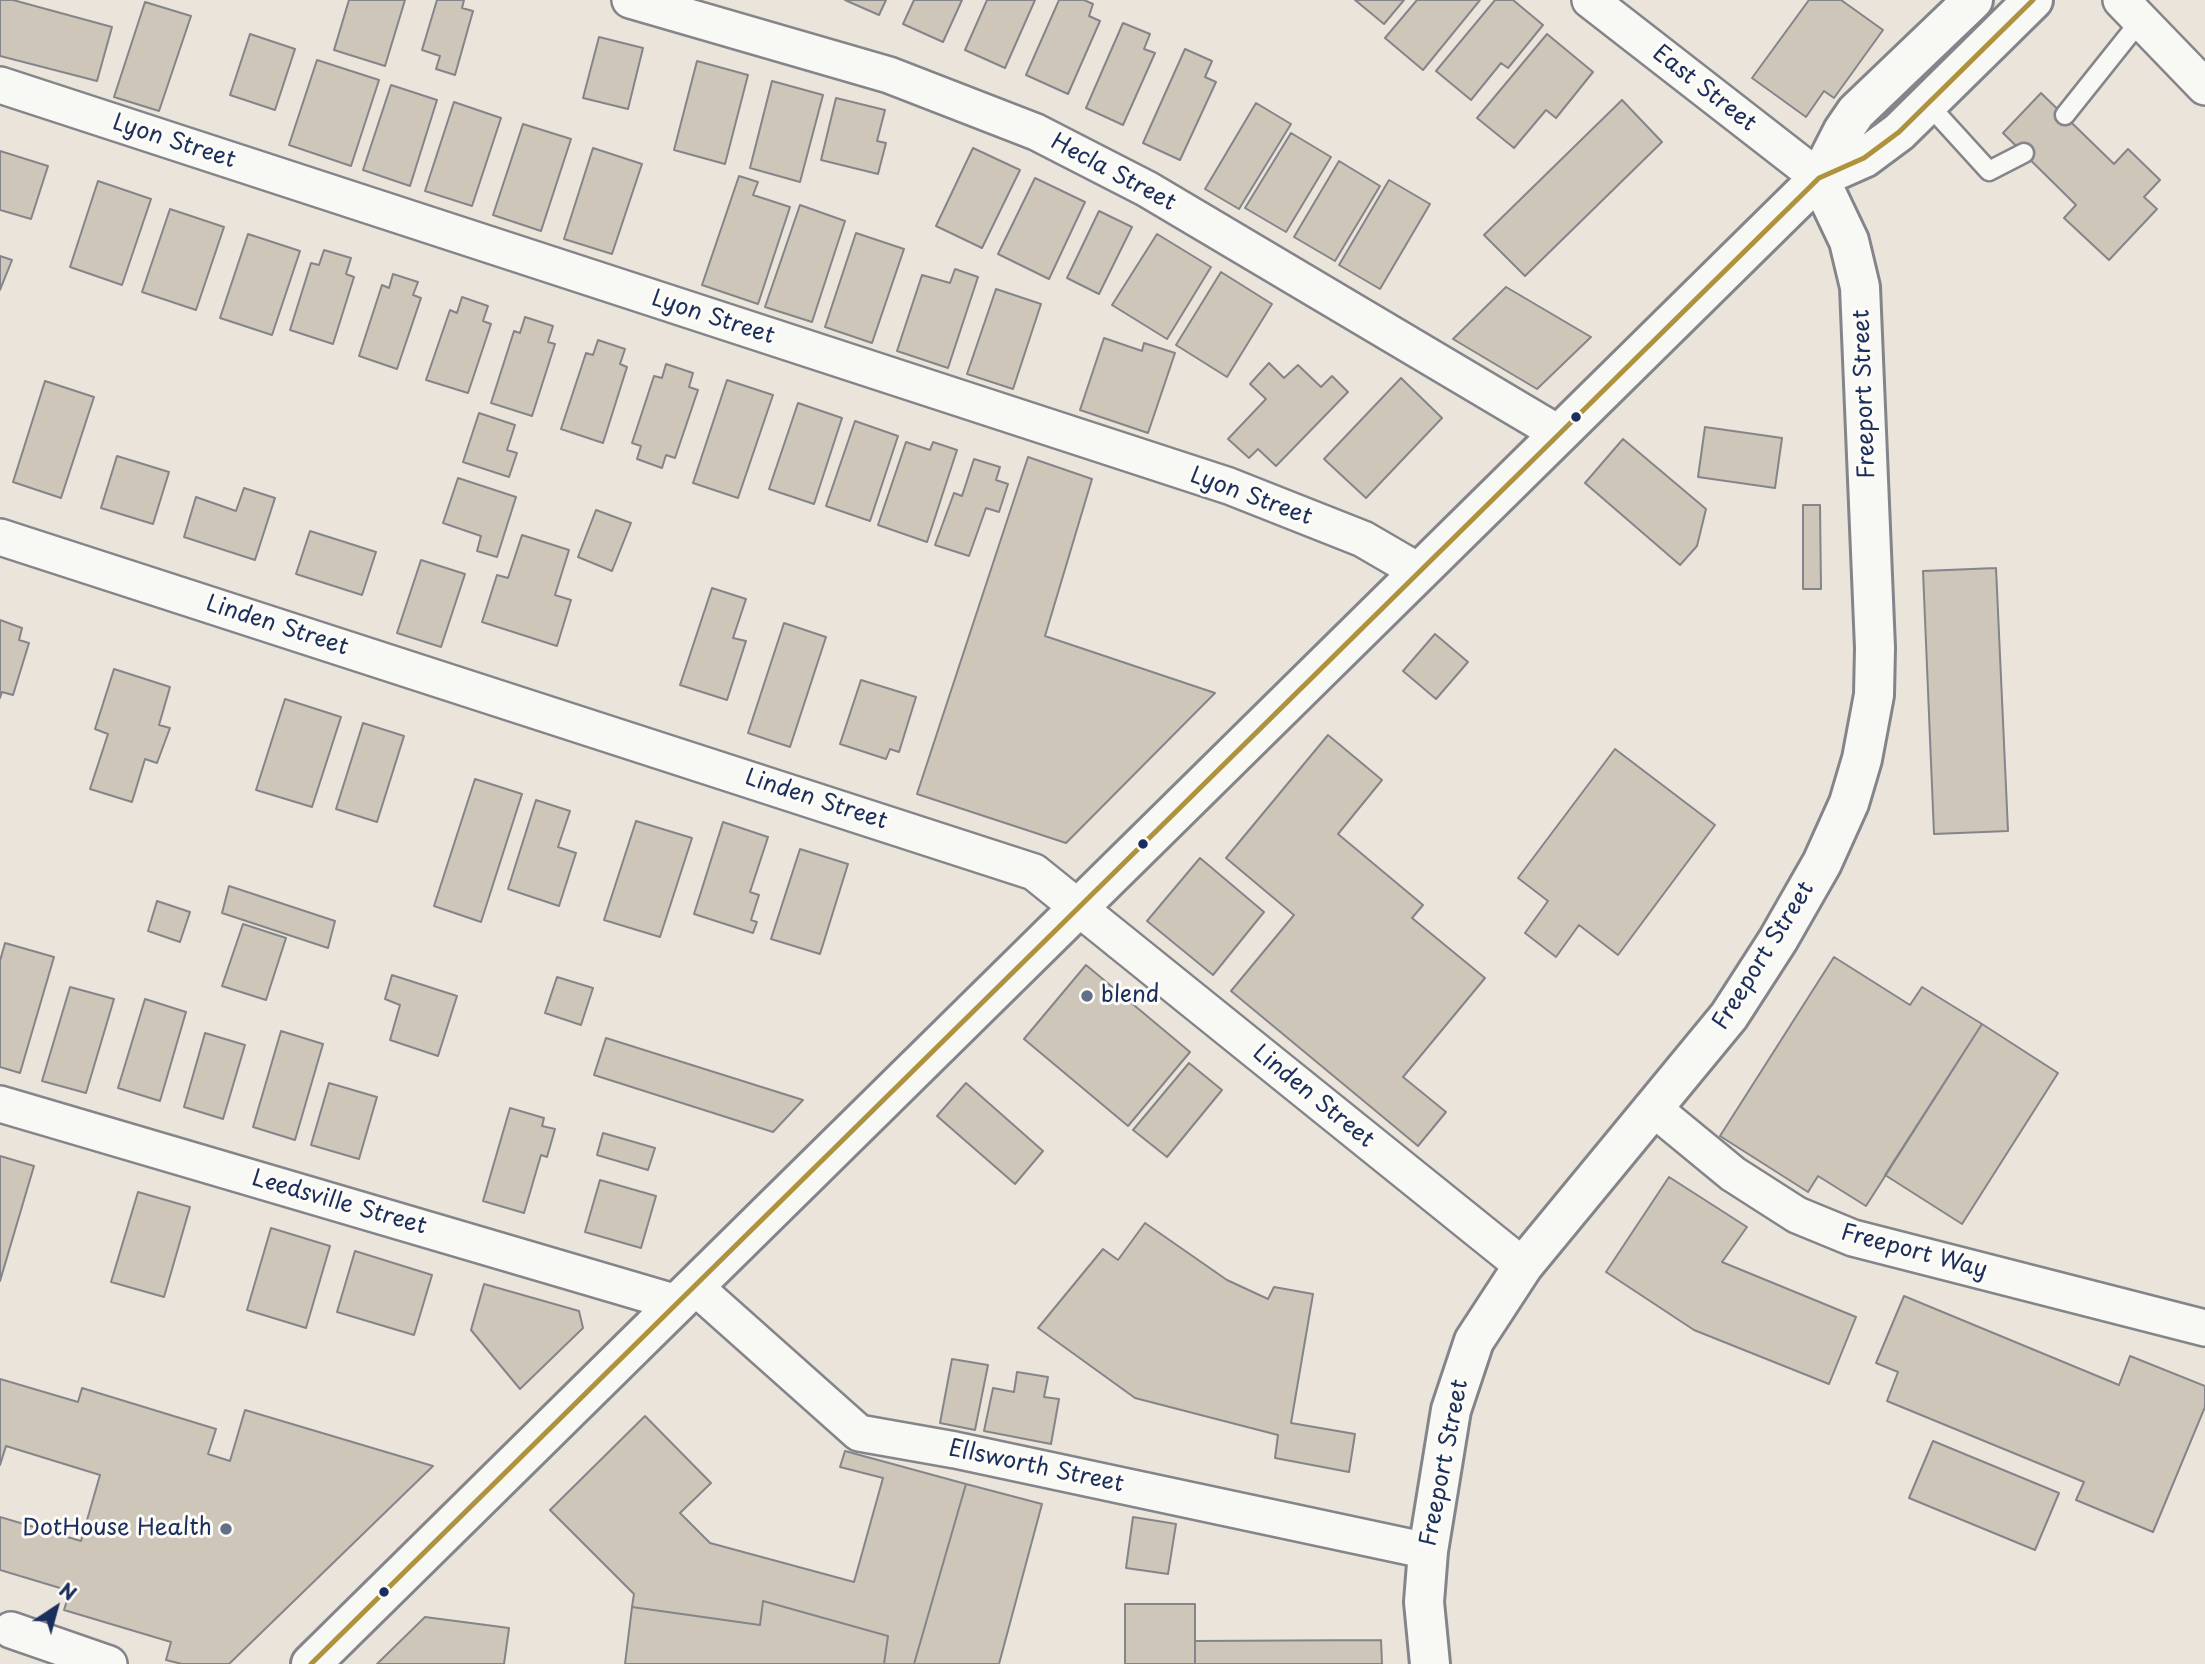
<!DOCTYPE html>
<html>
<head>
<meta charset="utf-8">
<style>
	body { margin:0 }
	#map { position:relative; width:2205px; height:1664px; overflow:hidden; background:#eae4da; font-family:"Playpen Sans",sans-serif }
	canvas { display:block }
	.north { position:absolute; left:21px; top:1573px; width:70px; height:70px; -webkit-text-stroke:5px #fdfcf7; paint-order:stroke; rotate:36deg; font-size:19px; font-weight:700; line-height:28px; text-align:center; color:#1b2f5e }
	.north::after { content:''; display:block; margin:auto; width:24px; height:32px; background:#1b2f5e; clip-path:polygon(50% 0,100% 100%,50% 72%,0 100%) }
</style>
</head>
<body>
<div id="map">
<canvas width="2205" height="1664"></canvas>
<div class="north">N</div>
</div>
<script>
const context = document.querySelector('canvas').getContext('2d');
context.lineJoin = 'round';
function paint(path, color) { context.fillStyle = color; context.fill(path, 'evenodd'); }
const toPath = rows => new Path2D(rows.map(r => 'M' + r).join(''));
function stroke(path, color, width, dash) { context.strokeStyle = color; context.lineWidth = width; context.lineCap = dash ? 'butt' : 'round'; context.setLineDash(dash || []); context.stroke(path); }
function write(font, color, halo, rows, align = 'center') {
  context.font = font + ' "Playpen Sans",sans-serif'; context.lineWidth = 6; context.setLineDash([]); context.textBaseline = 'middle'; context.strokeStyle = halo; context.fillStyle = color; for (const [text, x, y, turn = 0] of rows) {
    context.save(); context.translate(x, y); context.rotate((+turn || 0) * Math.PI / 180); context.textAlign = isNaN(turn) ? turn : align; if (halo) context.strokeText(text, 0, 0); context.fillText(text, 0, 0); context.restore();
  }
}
const building = toPath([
	[0,0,13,0,112,27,97,81,0,56,0,0],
	[349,0,405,0,385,66,334,50,349,0],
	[437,0,464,0,462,8,473,11,455,75,436,69,440,56,422,50,437,0],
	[845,0,886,0,879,15,845,0],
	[914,0,962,0,943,42,903,24,914,0],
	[987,0,1035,0,1005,68,965,50,987,0],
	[1059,0,1084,0,1093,4,1089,16,1100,21,1068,94,1026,75,1059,0],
	[1355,0,1404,0,1384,24,1355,0],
	[1417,0,1480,0,1423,70,1385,38,1417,0],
	[1495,0,1513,0,1543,25,1508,68,1501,63,1471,100,1436,71,1495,0],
	[1809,0,1841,0,1883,30,1834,98,1824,91,1806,117,1752,78,1809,0],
	[145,2,191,16,159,111,114,97,145,2],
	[1123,23,1150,34,1144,49,1155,53,1123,125,1086,108,1123,23],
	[250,34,295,49,275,110,230,95,250,34],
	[1547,34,1593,72,1556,118,1546,110,1514,148,1477,118,1547,34],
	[599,37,643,48,628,109,583,98,599,37],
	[1185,49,1212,61,1205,77,1216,82,1180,160,1143,143,1185,49],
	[317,60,379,80,351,166,289,145,317,60],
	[697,61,748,75,725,164,674,150,697,61],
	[772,81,823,95,800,182,750,168,772,81],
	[391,85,437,100,410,186,363,170,391,85],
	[2041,93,2114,164,2128,149,2160,180,2144,197,2157,209,2109,260,2064,218,2076,205,2003,133,2041,93],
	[836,98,885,110,877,141,886,143,878,174,821,160,836,98],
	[1622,100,1662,142,1525,276,1484,235,1622,100],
	[454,102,501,118,472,206,425,191,454,102],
	[1256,103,1291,124,1239,209,1205,189,1256,103],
	[523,124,571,139,541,231,493,215,523,124],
	[1291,133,1331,157,1286,232,1245,208,1291,133],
	[593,148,642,164,612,254,564,239,593,148],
	[973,148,1020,170,982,248,936,226,973,148],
	[0,151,48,166,31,219,0,210,0,151],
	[1339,161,1380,186,1335,261,1294,237,1339,161],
	[739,176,758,182,753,195,790,207,758,304,702,285,739,176],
	[1035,178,1085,202,1049,279,998,254,1035,178],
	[1389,180,1430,204,1380,289,1339,265,1389,180],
	[98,181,151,199,122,285,70,267,98,181],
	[800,205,845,221,812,322,765,307,800,205],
	[170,209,224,227,196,310,142,292,170,209],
	[1099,211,1132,227,1099,294,1067,278,1099,211],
	[856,233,904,249,872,343,825,327,856,233],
	[248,234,300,251,272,335,220,318,248,234],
	[1157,234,1211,267,1167,339,1112,305,1157,234],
	[324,250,351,258,346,274,354,277,333,344,290,330,311,263,319,265,324,250],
	[0,256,12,260,0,290,0,256],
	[955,269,978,277,948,368,897,351,922,275,950,283,955,269],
	[1221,272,1272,304,1227,377,1176,345,1221,272],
	[393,274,418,282,413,295,421,298,397,369,359,356,382,285,389,288,393,274],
	[1506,287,1591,337,1537,389,1453,339,1506,287],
	[996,289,1041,304,1013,389,967,374,996,289],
	[462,297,488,306,483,321,491,324,468,393,426,380,450,310,457,313,462,297],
	[525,317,553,326,548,342,555,344,532,416,491,403,514,331,520,333,525,317],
	[1104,338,1142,351,1144,343,1175,353,1148,433,1080,410,1104,338],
	[598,340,625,349,620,364,627,367,603,443,561,429,586,353,593,355,598,340],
	[1269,363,1284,378,1298,365,1321,387,1332,376,1348,392,1276,466,1258,449,1249,458,1228,439,1266,399,1250,384,1269,363],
	[666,364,693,373,689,387,698,390,675,458,666,455,662,468,637,459,641,446,632,443,654,376,662,378,666,364],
	[1401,378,1442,418,1366,498,1324,459,1401,378],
	[727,380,773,395,738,498,693,483,727,380],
	[45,381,94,397,61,498,13,482,45,381],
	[798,403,842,418,814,504,769,489,798,403],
	[479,413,515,425,507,450,517,453,509,477,463,462,479,413],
	[855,421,898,436,870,521,826,506,855,421],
	[1705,427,1782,438,1775,488,1698,477,1705,427],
	[1623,439,1706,509,1697,546,1680,565,1585,483,1623,439],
	[906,442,930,450,933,442,957,450,927,542,878,525,906,442],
	[117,456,169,472,153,524,101,508,117,456],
	[1028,457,1092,479,1045,636,1215,693,1066,843,917,794,1028,457],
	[974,459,1000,467,996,480,1008,484,999,512,986,508,969,556,935,545,954,493,962,496,974,459],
	[458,478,516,497,497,557,477,551,481,536,443,523,458,478],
	[244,488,275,498,255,560,184,537,196,497,236,511,244,488],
	[1803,505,1820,505,1821,589,1803,589,1803,505],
	[596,510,631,523,612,571,578,557,596,510],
	[310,531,376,552,362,595,296,574,310,531],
	[522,535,569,550,555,595,571,600,557,646,482,622,497,575,508,578,522,535],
	[421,560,465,574,441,647,397,633,421,560],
	[1996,568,2008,831,1934,834,1923,571,1996,568],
	[712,588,746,599,733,638,746,641,727,700,680,685,712,588],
	[0,620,22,628,19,640,29,643,13,695,2,692,0,698,0,620],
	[784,623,826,637,790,747,748,733,784,623],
	[1435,634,1468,662,1436,699,1403,671,1435,634],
	[114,669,170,687,159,725,170,728,157,763,145,759,132,802,90,789,108,734,95,729,114,669],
	[861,680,916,697,899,752,890,749,886,759,840,744,861,680],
	[285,699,341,717,312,807,256,790,285,699],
	[363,723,404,736,377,822,336,809,363,723],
	[1328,735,1382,780,1338,834,1423,905,1412,918,1485,978,1403,1077,1446,1112,1418,1146,1231,991,1294,915,1226,858,1328,735],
	[1615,749,1715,825,1618,955,1579,925,1556,957,1525,933,1548,901,1518,878,1615,749],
	[475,779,522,794,481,922,434,906,475,779],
	[536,800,570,811,558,847,576,853,559,906,508,889,536,800],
	[636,821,692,838,660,937,604,920,636,821],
	[723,822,768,837,750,892,759,895,751,920,757,922,753,933,694,914,723,822],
	[800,849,848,864,820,954,771,939,800,849],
	[1200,858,1264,912,1213,975,1147,921,1200,858],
	[229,886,335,921,328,948,222,913,229,886],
	[157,901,190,912,180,942,148,931,157,901],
	[243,924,286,938,266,1000,222,986,243,924],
	[5,943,54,957,20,1073,0,1067,0,961,5,943],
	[1834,957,1910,1005,1922,987,1982,1024,1866,1206,1818,1176,1808,1192,1720,1136,1834,957],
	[1086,965,1190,1052,1128,1126,1024,1039,1086,965],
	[392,975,457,996,438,1056,390,1040,400,1005,385,999,392,975],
	[557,977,593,988,581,1025,545,1013,557,977],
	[70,987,114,999,86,1093,42,1081,70,987],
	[145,999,186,1012,160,1101,118,1088,145,999],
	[1982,1024,2058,1073,1962,1224,1885,1175,1982,1024],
	[281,1031,323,1044,295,1140,253,1127,281,1031],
	[205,1033,245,1045,223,1119,184,1107,205,1033],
	[606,1038,803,1100,773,1132,594,1075,606,1038],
	[1189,1063,1222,1090,1167,1157,1133,1130,1189,1063],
	[329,1083,377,1097,359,1159,311,1145,329,1083],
	[966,1083,1043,1151,1015,1184,937,1116,966,1083],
	[510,1108,544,1118,542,1126,555,1129,547,1157,541,1155,524,1213,483,1201,510,1108],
	[603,1133,655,1148,648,1170,597,1155,603,1133],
	[0,1156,34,1166,0,1281,0,1156],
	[1669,1177,1747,1227,1722,1262,1856,1317,1829,1384,1694,1330,1606,1272,1669,1177],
	[600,1180,656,1196,641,1248,585,1232,600,1180],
	[138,1192,190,1207,164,1297,111,1282,138,1192],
	[1145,1223,1227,1280,1268,1299,1274,1287,1313,1294,1291,1423,1355,1434,1349,1472,1275,1458,1278,1435,1135,1398,1038,1328,1103,1249,1118,1260,1145,1223],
	[271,1228,330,1246,306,1328,247,1310,271,1228],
	[355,1251,432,1275,414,1335,337,1312,355,1251],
	[484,1284,579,1311,583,1328,520,1389,471,1330,484,1284],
	[1904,1296,2119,1385,2130,1356,2205,1386,2205,1407,2153,1532,2076,1500,2084,1482,1887,1401,1898,1372,1876,1363,1904,1296],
	[952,1359,988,1365,975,1430,940,1423,952,1359],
	[1017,1372,1048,1377,1044,1397,1059,1399,1051,1444,984,1431,993,1388,1014,1392,1017,1372],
	[0,1379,78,1402,82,1388,216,1429,208,1454,230,1461,245,1410,433,1466,229,1664,182,1664,166,1660,171,1642,64,1610,70,1591,0,1570,0,1517,81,1541,100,1475,6,1446,0,1465,0,1379],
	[645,1416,711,1483,680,1513,710,1543,854,1582,883,1478,840,1467,845,1451,966,1484,914,1664,884,1664,888,1636,763,1601,760,1625,632,1607,634,1594,550,1510,645,1416],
	[1933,1441,2059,1493,2035,1550,1909,1498,1933,1441],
	[966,1484,1042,1504,999,1664,914,1664,966,1484],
	[1133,1517,1176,1524,1168,1574,1126,1568,1133,1517],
	[763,1601,888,1636,884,1664,625,1664,632,1607,760,1625,763,1601],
	[1125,1604,1195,1604,1195,1664,1125,1664,1125,1604],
	[425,1617,509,1628,504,1664,377,1664,425,1617],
	[1381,1640,1382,1664,1195,1664,1195,1641,1381,1640]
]);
const service = toPath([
	[1928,104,1989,171,2024,153],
	[2065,115,2140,21]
]);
const minor = toPath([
	[630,0,889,75,1036,132,1147,189,1558,433],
	[1590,0,1819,178],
	[2121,0,2205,87],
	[0,85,1229,486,1363,539,1418,571],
	[0,537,1034,872,1523,1266],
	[0,1104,677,1303],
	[1654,1109,1733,1174,1797,1215,1853,1238,2205,1328],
	[694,1286,859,1433,955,1450,1428,1551],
	[11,1630,109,1664]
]);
const primary = toPath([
	[1819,178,1864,158,1899,132,2033,0],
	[311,1664,1819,178,1843,131,1856,112,1973,0],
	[1430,1664,1424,1602,1428,1551,1451,1410,1474,1341,1523,1266,1729,1016,1778,940,1822,863,1849,803,1862,759,1874,695,1875,648,1860,287,1849,241,1819,178]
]);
const bus1 = toPath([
	[311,1664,1819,178,1864,158,1899,132,2033,0]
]);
const markers = [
	[1576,417,6,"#1b2f5e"],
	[1143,844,6,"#1b2f5e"],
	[1087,996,7,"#636e89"],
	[226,1529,7,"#636e89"],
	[384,1592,6,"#1b2f5e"]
];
const streetNames = [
	["East Street",1704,89,38],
	["Lyon Street",174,142,18],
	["Hecla Street",1113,173,28],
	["Lyon Street",713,318,18],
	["Freeport Street",1865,394,-92],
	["Lyon Street",1251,497,20],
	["Linden Street",277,626,18],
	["Linden Street",816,800,18],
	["Freeport Street",1764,956,-58],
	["Linden Street",1313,1097,39],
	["Leedsville Street",339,1203,16],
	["Freeport Way",1914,1252,15],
	["Freeport Street",1445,1463,-79],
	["Ellsworth Street",1036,1467,12]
];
const poiNames = [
	["blend",1101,996],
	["DotHouse Health",212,1529,"right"]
];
paint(building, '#cec6b8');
stroke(building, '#84858a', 2);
stroke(service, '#84858a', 23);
stroke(minor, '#84858a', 40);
stroke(primary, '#84858a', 44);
stroke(service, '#f8f8f4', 18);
stroke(minor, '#f8f8f4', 35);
stroke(primary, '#f8f8f4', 38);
stroke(bus1, '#af923e', 5);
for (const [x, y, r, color] of markers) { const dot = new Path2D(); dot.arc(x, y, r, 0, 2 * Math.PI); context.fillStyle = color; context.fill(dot); stroke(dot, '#fdfcf7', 2.5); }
write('23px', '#1b2f5e', '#fdfcf7', streetNames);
write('23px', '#1b2f5e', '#fdfcf7', poiNames, 'left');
</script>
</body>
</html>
